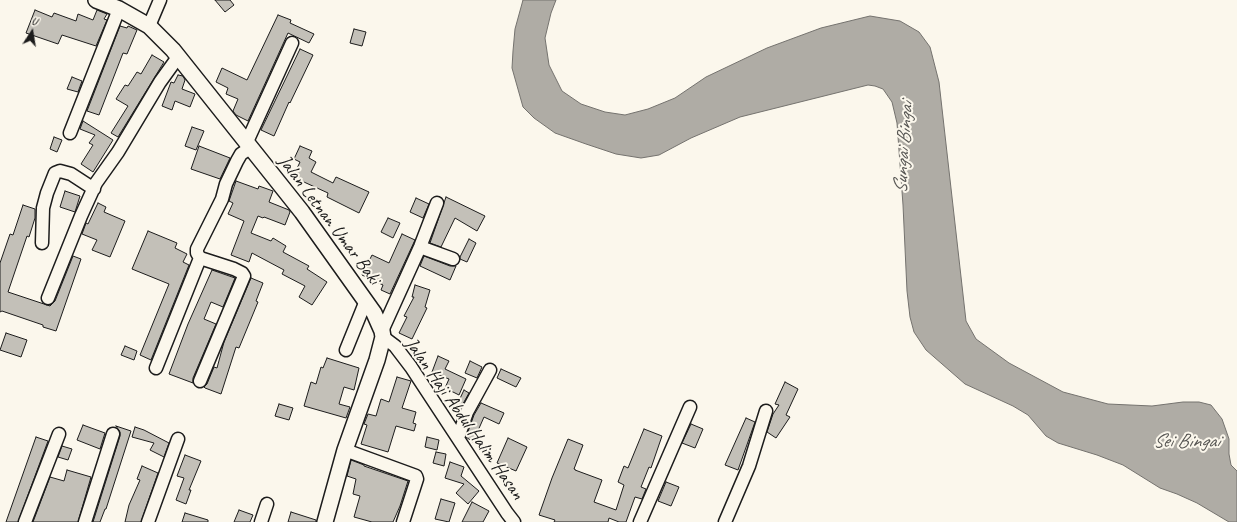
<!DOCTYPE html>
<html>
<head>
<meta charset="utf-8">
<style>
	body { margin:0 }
	#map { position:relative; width:1237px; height:522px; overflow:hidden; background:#fbf7ec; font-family:Caveat,sans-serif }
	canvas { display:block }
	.north { position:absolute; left:12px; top:12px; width:40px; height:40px; -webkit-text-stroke:3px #fbf7ec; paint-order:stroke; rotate:12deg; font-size:11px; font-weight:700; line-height:16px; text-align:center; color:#1c1c1c }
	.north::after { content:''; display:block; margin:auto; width:14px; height:18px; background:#1c1c1c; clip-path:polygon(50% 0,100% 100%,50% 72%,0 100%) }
</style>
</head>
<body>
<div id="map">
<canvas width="1237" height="522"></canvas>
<div class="north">U</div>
</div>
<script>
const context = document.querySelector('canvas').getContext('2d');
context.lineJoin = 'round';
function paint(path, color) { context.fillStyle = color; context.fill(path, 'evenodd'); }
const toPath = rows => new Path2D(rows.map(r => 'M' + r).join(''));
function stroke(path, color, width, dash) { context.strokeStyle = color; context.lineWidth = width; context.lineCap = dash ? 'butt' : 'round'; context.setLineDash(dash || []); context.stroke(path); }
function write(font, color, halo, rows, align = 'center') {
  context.font = font + ' Caveat,sans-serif'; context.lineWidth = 4; context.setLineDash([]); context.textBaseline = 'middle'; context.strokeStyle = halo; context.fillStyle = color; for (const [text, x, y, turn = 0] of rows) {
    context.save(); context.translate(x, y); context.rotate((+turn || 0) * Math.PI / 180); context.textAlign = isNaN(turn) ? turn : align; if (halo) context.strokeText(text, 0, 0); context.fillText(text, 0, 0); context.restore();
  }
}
const water = toPath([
	[523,0,556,0,551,13,545,38,549,65,562,91,581,104,605,112,625,115,648,109,675,98,706,77,767,48,821,28,870,16,900,21,919,32,930,47,939,82,966,321,976,339,1009,363,1063,392,1108,404,1152,406,1183,402,1199,402,1211,405,1222,419,1229,439,1229,454,1231,465,1237,471,1237,522,1229,522,1197,503,1177,494,1160,488,1123,465,1097,455,1058,443,1046,436,1028,415,1013,406,965,384,926,350,914,332,910,317,907,291,903,205,897,123,892,102,883,89,875,86,868,85,740,117,691,138,659,155,641,158,616,154,586,144,555,133,534,118,523,107,512,68,513,51,515,29,523,0]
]);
const building = toPath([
	[215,0,230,0,234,5,225,12,215,0],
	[35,10,52,17,54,13,76,21,78,14,93,20,97,10,107,14,104,19,107,20,96,46,62,35,58,44,26,33,35,10],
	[278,15,291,20,290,23,314,34,309,43,288,33,248,121,236,115,233,111,238,99,226,94,228,88,216,82,222,68,247,80,278,15],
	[120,26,127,28,128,26,137,30,127,54,123,53,99,115,87,111,120,26],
	[354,29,366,32,362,46,350,43,354,29],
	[300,49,313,55,290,103,289,102,274,136,261,130,300,49],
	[152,55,164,62,118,137,111,133,128,106,116,99,125,85,128,86,137,72,141,74,152,55],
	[178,75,183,76,185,80,182,89,195,94,190,107,175,101,172,110,162,106,171,82,174,83,178,75],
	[72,77,82,81,78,92,67,89,72,77],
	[83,121,113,140,93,172,81,164,93,145,89,143,95,135,80,129,83,121],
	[192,127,204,131,196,150,185,146,192,127],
	[54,137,62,140,57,152,50,149,54,137],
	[199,146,230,158,220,179,191,169,199,146],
	[300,146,312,151,309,158,316,162,311,172,333,183,336,177,369,192,359,213,327,197,328,193,293,177,300,162,294,159,300,146],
	[236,181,258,189,259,186,273,191,269,202,289,210,290,212,285,225,264,217,263,218,258,216,251,233,271,241,273,238,286,246,283,252,309,266,307,269,327,282,312,305,299,297,305,286,282,274,284,270,252,253,249,262,231,255,244,221,228,214,233,203,229,201,236,181],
	[65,191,80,196,75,212,60,207,65,191],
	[446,197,485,216,477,231,455,218,441,247,430,243,446,197],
	[416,198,429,204,423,218,410,212,416,198],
	[98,203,106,207,104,212,125,221,110,257,92,250,97,240,82,234,86,223,88,224,98,203],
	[23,205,35,209,35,218,29,237,27,236,8,292,50,306,55,301,73,256,81,259,56,331,43,327,43,325,2,311,0,312,0,263,10,234,13,235,23,205],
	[388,218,400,223,393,238,381,232,388,218],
	[148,231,177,243,175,248,187,254,183,262,189,265,151,360,140,355,169,284,132,269,148,231],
	[402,234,415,240,390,294,381,290,383,285,362,275,372,255,389,263,402,234],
	[469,239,476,243,467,262,460,259,460,257,469,239],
	[424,256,450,266,456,266,450,280,420,266,424,256],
	[212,270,235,278,223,307,211,302,204,319,216,324,193,378,193,383,169,374,188,324,212,270],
	[251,278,263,283,256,301,258,302,239,348,236,347,221,394,205,388,204,387,207,384,214,367,217,368,224,342,251,278],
	[415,285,430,290,425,307,427,308,412,339,399,333,407,317,404,316,414,297,412,297,415,285],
	[6,333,27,340,21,357,0,350,6,333],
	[125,346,137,351,134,360,121,355,125,346],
	[438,356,449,361,445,369,466,379,459,395,445,388,449,379,432,372,438,356],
	[327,358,359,368,354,390,344,387,339,404,350,407,346,418,304,406,311,382,316,384,321,367,323,368,327,358],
	[470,361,482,367,477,378,465,373,470,361],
	[501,369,521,378,516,387,497,378,501,369],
	[397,377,411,381,402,408,416,412,413,423,416,424,414,431,396,426,388,452,361,444,367,425,364,424,368,414,376,416,381,399,389,402,397,377],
	[785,382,798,389,786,415,790,417,776,438,767,432,773,414,779,405,775,404,785,382],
	[464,390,469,393,459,411,455,409,464,390],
	[481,403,504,413,499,424,484,417,473,442,466,437,474,415,481,403],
	[279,404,293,408,289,420,275,416,279,404],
	[746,418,755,422,738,470,725,465,746,418],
	[691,424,703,429,695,448,682,443,691,424],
	[83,425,105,433,100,449,77,440,83,425],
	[116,426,131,431,106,509,105,509,100,522,93,522,120,436,120,432,116,426],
	[135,427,144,430,169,443,164,457,150,450,154,443,132,437,135,427],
	[644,429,662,436,651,468,649,467,641,487,646,489,642,499,635,497,626,522,619,522,609,518,608,522,554,522,555,520,539,515,552,478,568,439,583,445,574,469,575,469,575,470,602,480,594,502,616,510,624,485,618,482,624,466,628,468,644,429],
	[36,437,48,441,18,522,6,522,36,437],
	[427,437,439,440,437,450,425,447,427,437],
	[508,438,527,447,516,471,497,463,508,438],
	[62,446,72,449,68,460,58,457,62,446],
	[436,452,446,454,444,466,433,463,436,452],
	[185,455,201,461,189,490,191,490,186,504,176,500,184,478,177,476,185,455],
	[351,460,364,465,364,466,408,481,400,506,393,522,372,522,354,517,360,496,353,494,356,479,347,476,351,460],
	[450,462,464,467,461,476,479,491,468,504,456,493,464,484,445,478,450,462],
	[142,466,158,473,141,522,125,522,129,505,140,480,137,479,142,466],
	[67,470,91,477,78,522,33,522,50,477,64,481,67,470],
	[666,482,679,487,671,506,658,501,666,482],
	[441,499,455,503,449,522,435,519,441,499],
	[472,502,489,511,483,522,462,522,472,502],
	[239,510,253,515,250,522,234,522,239,510],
	[291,512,316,520,316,522,288,522,291,512],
	[185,513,208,520,208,522,182,522,185,513]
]);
const minor = toPath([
	[149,26,160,0],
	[70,133,119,9],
	[246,144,292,43],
	[42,243,43,208,47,193,55,173,60,171,71,174,94,189],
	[420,247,453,259],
	[48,298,81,216,96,183,118,152,160,82,178,57],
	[382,331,420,247,437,203],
	[383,337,395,346,411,367,507,513,514,522],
	[346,350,365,303],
	[156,368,200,258],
	[200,381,244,276,242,273,234,269,200,258,197,253,197,249,222,199,226,184,237,161,241,154,250,148],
	[458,438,467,412,490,370],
	[345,450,416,476,417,479,403,522],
	[25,522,59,434],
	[85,522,113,434],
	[148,522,178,439],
	[261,522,267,504],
	[640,522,690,407],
	[725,522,749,466,766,411]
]);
const tertiary = toPath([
	[96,0,119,9,149,26,173,50,302,212,374,313,382,331,383,337,377,360,345,450,325,522]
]);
const streetNames = [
	["Jalan Letnan Umar Baki",329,220,53],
	["Jalan Haji Abdul Halim Hasan",464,419,55]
];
const waterNames = [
	["Sungai Bingai",904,148,-86],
	["Sei Bingai",1186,442]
];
paint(water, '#afaca5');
stroke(water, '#74726e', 1);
paint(building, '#c3c0b8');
stroke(building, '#1c1c1c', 1);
stroke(minor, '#1c1c1c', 15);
stroke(tertiary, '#1c1c1c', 18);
stroke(minor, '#fbf7ec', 12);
stroke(tertiary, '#fbf7ec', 15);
write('19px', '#1c1c1c', '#fbf7ec', streetNames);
write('italic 20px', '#575653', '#fbf7ec', waterNames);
</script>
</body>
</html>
